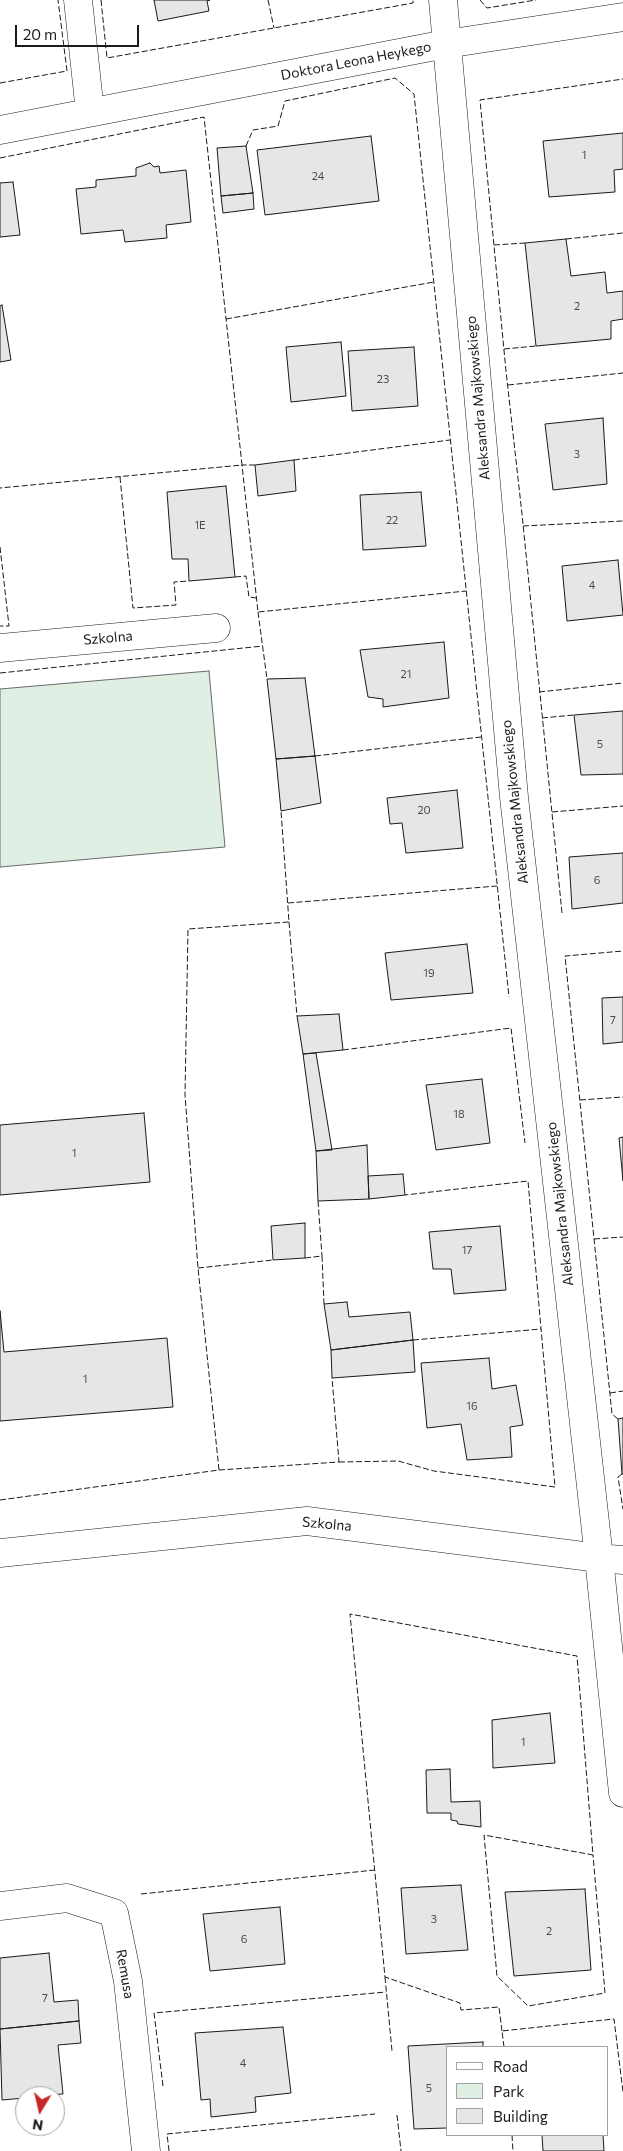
<!DOCTYPE html>
<html>
<head>
<meta charset="utf-8">
<style>
	body { margin:0 }
	#map { position:relative; width:623px; height:2151px; overflow:hidden; background:#fff; font-family:Commissioner,sans-serif }
	canvas { display:block }
	.legend { position:absolute; left:446px; top:2046px; width:162px; height:90px; box-sizing:border-box; background:#fff; border:1px solid #a3a3a3; margin:0; padding:6px 9px; list-style:none; font-size:15px; color:#1a1a1a }
	.legend li { display:flex; align-items:center; gap:10px; height:25px }
	.legend b { width:25px; border:1px solid #a3a3a3 }
	.north { position:absolute; left:15px; top:2086px; width:50px; height:50px; box-sizing:border-box; background:#fff; border:1px solid #a3a3a3; border-radius:50%; rotate:189deg; font-size:14px; font-weight:700; line-height:20px; text-align:center; color:#1a1a1a }
	.north::after { content:''; display:block; margin:auto; width:18px; height:22px; background:#c62828; clip-path:polygon(50% 0,100% 100%,50% 72%,0 100%) }
	.scale { position:absolute; left:15px; top:25px; width:124px; height:22px; box-sizing:border-box; border:2px solid #1a1a1a; border-top:0; padding-left:6px; font-size:15px; line-height:18px; white-space:nowrap; color:#1a1a1a; -webkit-text-stroke:4px #fff; paint-order:stroke }
</style>
</head>
<body>
<div id="map">
<canvas width="623" height="2151"></canvas>
<ul class="legend">
<li><b style="height:6px;background:#fff"></b>Road</li>
<li><b style="height:14px;background:#e0efe3"></b>Park</li>
<li><b style="height:14px;background:#e6e6e6"></b>Building</li>
</ul>
<div class="north">N</div>
<div class="scale">20 m</div>
</div>
<script>
const context = document.querySelector('canvas').getContext('2d');
context.lineJoin = 'round';
function paint(path, color) { context.fillStyle = color; context.fill(path, 'evenodd'); }
const toPath = rows => new Path2D(rows.map(r => 'M' + r).join(''));
function stroke(path, color, width, dash) { context.strokeStyle = color; context.lineWidth = width; context.lineCap = dash ? 'butt' : 'round'; context.setLineDash(dash || []); context.stroke(path); }
function write(font, color, halo, rows, align = 'center') {
  context.font = font + ' Commissioner,sans-serif'; context.lineWidth = 4; context.setLineDash([]); context.textBaseline = 'middle'; context.strokeStyle = halo; context.fillStyle = color; for (const [text, x, y, turn = 0] of rows) {
    context.save(); context.translate(x, y); context.rotate((+turn || 0) * Math.PI / 180); context.textAlign = isNaN(turn) ? turn : align; if (halo) context.strokeText(text, 0, 0); context.fillText(text, 0, 0); context.restore();
  }
}
const green = toPath([
	[209,671,225,847,0,867,0,689,209,671]
]);
const building = toPath([
	[154,0,210,0,207,1,209,11,158,21,154,0],
	[623,133,623,169,614,170,615,192,549,197,543,141,623,133],
	[371,136,379,201,265,215,257,150,371,136],
	[246,146,253,193,221,196,217,148,246,146],
	[150,163,154,167,159,166,160,173,186,170,191,222,166,225,167,238,125,242,123,230,81,234,76,189,96,187,96,180,136,176,136,168,150,163],
	[13,182,20,235,0,237,0,183,13,182],
	[253,193,254,209,223,213,221,196,253,193],
	[566,239,571,276,605,272,607,293,623,291,623,319,611,321,611,339,536,346,525,243,566,239],
	[2,305,11,360,0,362,0,306,2,305],
	[341,342,346,396,291,402,286,347,341,342],
	[414,347,418,406,352,411,348,351,414,347],
	[603,418,607,484,553,490,545,424,603,418],
	[294,460,296,491,258,496,255,465,294,460],
	[226,486,235,577,189,581,188,559,172,559,167,492,226,486],
	[421,492,426,546,363,550,360,495,421,492],
	[618,560,623,615,567,621,562,566,618,560],
	[444,642,449,698,383,707,383,699,368,697,360,650,444,642],
	[305,678,315,756,276,759,267,679,305,678],
	[623,711,623,774,581,775,574,715,623,711],
	[315,756,321,803,281,811,276,759,315,756],
	[457,790,463,848,406,853,402,823,390,824,387,798,457,790],
	[623,853,623,903,572,909,569,857,623,853],
	[467,944,473,993,391,1000,385,953,467,944],
	[623,997,623,1042,603,1044,602,998,623,997],
	[339,1014,343,1050,303,1054,297,1016,339,1014],
	[316,1053,332,1150,316,1151,303,1054,316,1053],
	[482,1079,490,1143,436,1150,426,1085,482,1079],
	[144,1113,150,1182,0,1195,0,1125,144,1113],
	[623,1137,623,1181,619,1138,623,1137],
	[367,1145,369,1199,318,1201,316,1151,367,1145],
	[403,1174,405,1195,369,1199,368,1176,403,1174],
	[305,1223,305,1258,273,1260,271,1226,305,1223],
	[500,1226,506,1290,454,1294,451,1269,433,1269,429,1232,500,1226],
	[347,1302,349,1317,410,1312,413,1340,331,1350,324,1304,347,1302],
	[0,1311,4,1352,167,1338,173,1407,0,1421,0,1311],
	[413,1340,415,1372,332,1378,331,1350,413,1340],
	[489,1358,492,1389,516,1385,523,1425,510,1427,512,1457,467,1460,461,1424,427,1428,421,1363,489,1358],
	[623,1418,623,1474,622,1474,618,1419,623,1418],
	[550,1713,555,1763,493,1768,492,1720,550,1713],
	[450,1769,451,1802,480,1801,481,1827,458,1824,457,1821,451,1820,451,1813,427,1813,426,1770,450,1769],
	[461,1885,468,1950,406,1954,401,1888,461,1885],
	[585,1889,591,1970,514,1976,505,1892,585,1889],
	[280,1907,285,1964,210,1971,203,1914,280,1907],
	[49,1953,54,2002,78,2000,79,2021,0,2029,0,1958,49,1953],
	[79,2021,81,2043,58,2045,63,2094,25,2096,25,2098,2,2100,0,2029,79,2021],
	[283,2027,291,2093,255,2097,256,2112,211,2117,210,2099,201,2100,195,2033,283,2027],
	[483,2042,483,2047,447,2047,447,2128,414,2129,408,2046,483,2042],
	[542,2135,603,2135,604,2151,543,2151,542,2135]
]);
const minor = toPath([
	[78,0,90,112],
	[443,0,514,797,599,1558,623,1560],
	[0,130,446,44,623,17],
	[0,648,216,628],
	[0,1906,67,1898,114,1913,128,1981,146,2151]
]);
const tertiary = toPath([
	[0,1553,307,1521,599,1558,623,1793]
]);
const fence = toPath([
	[101,0,107,58,413,3,413,0],
	[268,0,274,28],
	[480,0,487,8,536,0],
	[0,83,67,71,58,0],
	[246,146,253,130,278,126,285,101,395,78,414,94,509,997],
	[0,158,204,117,242,465,0,488],
	[566,239,623,233],
	[494,245,525,243],
	[226,319,434,282],
	[504,349,536,346],
	[508,385,623,373],
	[294,460,450,440],
	[255,465,242,465,258,612,466,591],
	[120,477,133,608,176,605,174,582,189,581],
	[523,526,623,521],
	[0,547,9,626,0,626],
	[235,577,246,576,249,597,256,598],
	[258,612,267,679],
	[0,673,263,646],
	[539,692,623,683],
	[542,718,574,715],
	[315,756,481,737],
	[552,812,623,806],
	[288,903,497,886],
	[562,913,522,514,506,371,480,100,623,79],
	[289,922,297,1016],
	[343,1050,511,1028,525,1143],
	[580,1100,623,1097],
	[318,1201,322,1256],
	[594,1239,623,1237],
	[305,1258,322,1256,324,1304],
	[198,1268,273,1260],
	[413,1340,541,1329],
	[610,1393,623,1391],
	[618,1419,612,1414,565,956,623,951],
	[339,1462,398,1461,434,1471,555,1487,528,1181,405,1195],
	[219,1470,339,1462,332,1378],
	[622,1474,618,1477,623,1509],
	[0,1500,219,1470,198,1268,185,1095,188,929,289,922,281,811],
	[141,1894,375,1870],
	[385,1977,392,2051],
	[502,2031,499,2007,461,2010,460,2003,385,1977,350,1614,577,1656,593,1855,484,1835,497,1976,528,2006,605,1993,593,1855],
	[504,2047,502,2031,614,2019,623,2092],
	[163,2086,154,2013,386,1992],
	[397,2115,401,2151],
	[512,2135,513,2151],
	[169,2151,167,2134,375,2114]
]);
const numberNames = [
	["1",584,155],
	["24",318,176],
	["2",577,306],
	["23",383,379],
	["3",577,454],
	["22",392,520],
	["1E",200,525],
	["4",592,585],
	["21",406,674],
	["5",600,744],
	["20",424,810],
	["6",597,880],
	["19",429,973],
	["7",613,1020],
	["18",459,1114],
	["1",74,1153],
	["17",467,1250],
	["1",85,1379],
	["16",472,1406],
	["1",523,1742],
	["3",434,1919],
	["2",549,1931],
	["6",244,1939],
	["7",45,1998],
	["4",243,2063],
	["5",429,2088]
];
const streetNames = [
	["Doktora Leona Heykego",356,61,-11],
	["Aleksandra Majkowskiego",478,398,-95],
	["Szkolna",108,638,-5],
	["Aleksandra Majkowskiego",515,802,-96],
	["Aleksandra Majkowskiego",560,1204,-96],
	["Szkolna",327,1524,5],
	["Remusa",125,1974,80]
];
paint(green, '#e0efe3');
stroke(green, '#6a6a6a', 1);
paint(building, '#e6e6e6');
stroke(building, '#1a1a1a', 1);
stroke(minor, '#1a1a1a', 29);
stroke(tertiary, '#1a1a1a', 29);
stroke(minor, '#fff', 28);
stroke(tertiary, '#fff', 28);
stroke(fence, '#1a1a1a', 1, [6, 2.5]);
write('11px', '#4d4d4d', null, numberNames);
write('14px', '#1a1a1a', '#fff', streetNames);
</script>
</body>
</html>
